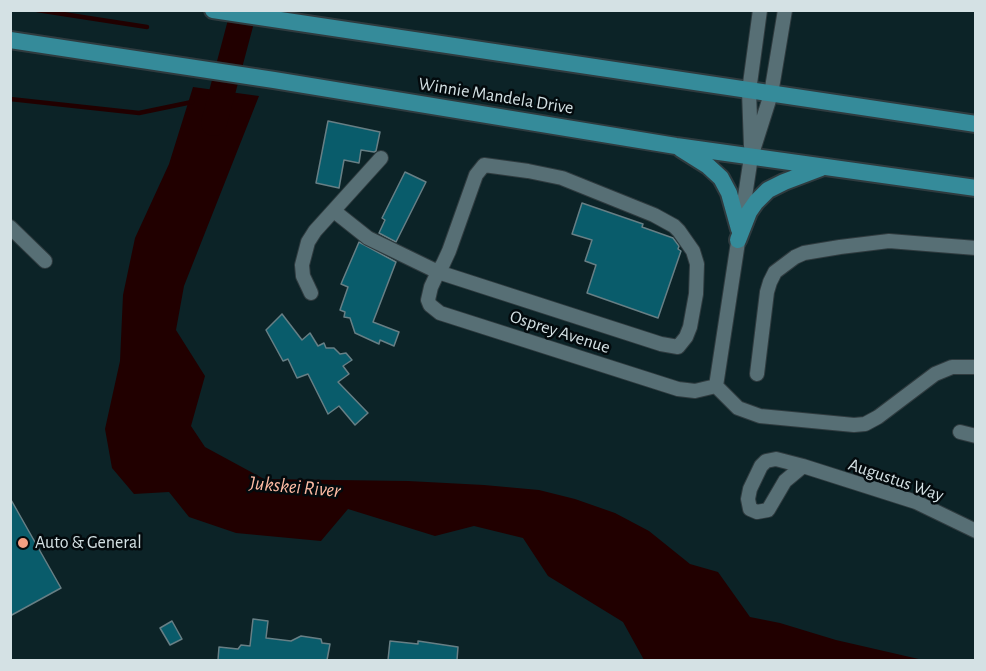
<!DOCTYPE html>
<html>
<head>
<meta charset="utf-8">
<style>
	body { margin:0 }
	#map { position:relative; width:986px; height:671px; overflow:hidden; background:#0c2327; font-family:"Alegreya Sans",sans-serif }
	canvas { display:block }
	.frame { position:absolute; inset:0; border:12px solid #d4e1e4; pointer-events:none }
</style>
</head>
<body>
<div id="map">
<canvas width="986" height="671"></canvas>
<div class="frame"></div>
</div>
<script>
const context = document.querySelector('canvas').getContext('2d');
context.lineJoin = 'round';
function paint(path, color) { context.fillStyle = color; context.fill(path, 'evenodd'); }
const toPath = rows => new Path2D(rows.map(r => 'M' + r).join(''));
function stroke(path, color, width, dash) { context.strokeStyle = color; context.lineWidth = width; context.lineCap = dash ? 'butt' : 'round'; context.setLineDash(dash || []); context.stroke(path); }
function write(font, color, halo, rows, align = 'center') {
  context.font = font + ' "Alegreya Sans",sans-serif'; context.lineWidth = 5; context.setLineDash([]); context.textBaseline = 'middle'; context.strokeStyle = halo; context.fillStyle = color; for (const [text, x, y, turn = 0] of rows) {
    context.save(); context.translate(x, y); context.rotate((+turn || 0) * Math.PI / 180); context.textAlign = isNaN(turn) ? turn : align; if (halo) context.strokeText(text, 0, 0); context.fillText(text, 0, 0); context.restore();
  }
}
const water = toPath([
	[193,87,259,96,184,286,176,330,205,376,191,426,205,447,264,479,408,481,484,485,539,490,575,499,615,513,649,531,690,564,718,572,750,617,780,623,836,640,923,660,644,660,623,622,548,576,523,538,474,526,435,536,348,509,321,541,236,533,189,517,169,492,134,494,112,468,105,429,120,361,123,295,135,238,169,164]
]);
const stream = toPath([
	[37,10,147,27],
	[10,99,139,113,192,102]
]);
const river = toPath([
	[214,123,244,10]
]);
const building = toPath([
	[328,121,380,132,376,151,374,152,361,150,359,163,344,160,339,188,316,183,328,121],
	[405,172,426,182,396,242,379,233,385,220,382,218,405,172],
	[582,203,643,224,642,227,673,238,679,246,678,249,681,251,658,318,587,293,596,265,585,261,592,240,572,234,582,203],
	[359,242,396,262,373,322,399,332,394,346,380,340,379,344,355,333,350,318,344,317,345,312,340,310,348,287,341,284,359,242],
	[282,314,302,340,310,333,318,346,324,343,326,348,334,348,340,354,346,353,352,360,343,366,349,374,338,382,368,413,355,425,339,406,328,414,308,374,297,378,288,359,283,361,266,330,282,314],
	[10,498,61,588,10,616,10,498],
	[253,619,268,621,266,638,291,641,301,636,321,639,322,643,330,644,327,660,218,660,219,647,238,649,241,645,250,646,253,619],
	[172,621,182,639,170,645,160,628,172,621],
	[390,641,418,644,418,641,458,647,457,660,388,660,390,641]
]);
const minor = toPath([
	[751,146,749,91,760,10],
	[334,211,368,238,438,272,661,344,678,347,686,337,690,327,696,294,697,264,693,251,679,231,674,226,654,215,562,178,528,171,484,165,476,175,449,251,443,264,438,272,431,287,428,300,430,305,440,313,678,389,695,391,716,386],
	[10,227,45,261],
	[311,293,303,276,302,265,308,242,315,231,381,158],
	[757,374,767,292,770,282,775,272,795,257,804,253,840,247,889,241,976,248],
	[716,386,751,157,771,94,785,10],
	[716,386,738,408,760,416,854,425,865,424,878,417,935,374,952,367,976,367],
	[960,432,976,436],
	[803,466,776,459,766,461,761,466,750,489,748,499,750,509,757,512,768,510,785,481,803,466,916,502,976,531]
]);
const major = toPath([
	[213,10,976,124],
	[10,40,274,80,676,146,976,188],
	[681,149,708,166,721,178,729,193,739,229],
	[738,240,749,212,756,202,768,190,784,182,821,168]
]);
const markers = [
	[23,543,6,"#f39f82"]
];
const streetNames = [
	["Winnie Mandela Drive",496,96,9],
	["Osprey Avenue",560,332,18],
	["Augustus Way",896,480,19]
];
const poiNames = [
	["Auto & General",35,543]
];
const waterNames = [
	["Jukskei River",295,487,5]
];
paint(water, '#210000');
stroke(stream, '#210000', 4.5);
stroke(river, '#210000', 26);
paint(building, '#095c6b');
stroke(building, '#677f85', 1.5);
stroke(minor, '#2f3b3f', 16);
stroke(major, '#2f3b3f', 20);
stroke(minor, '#576f75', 14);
stroke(major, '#358b9a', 16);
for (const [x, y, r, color] of markers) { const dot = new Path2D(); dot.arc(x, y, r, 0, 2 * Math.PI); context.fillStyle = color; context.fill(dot); stroke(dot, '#030a0d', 2); }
write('18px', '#d4e1e4', '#030a0d', streetNames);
write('18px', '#d4e1e4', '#030a0d', poiNames, 'left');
write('italic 20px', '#fdbba4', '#030a0d', waterNames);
</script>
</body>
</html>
